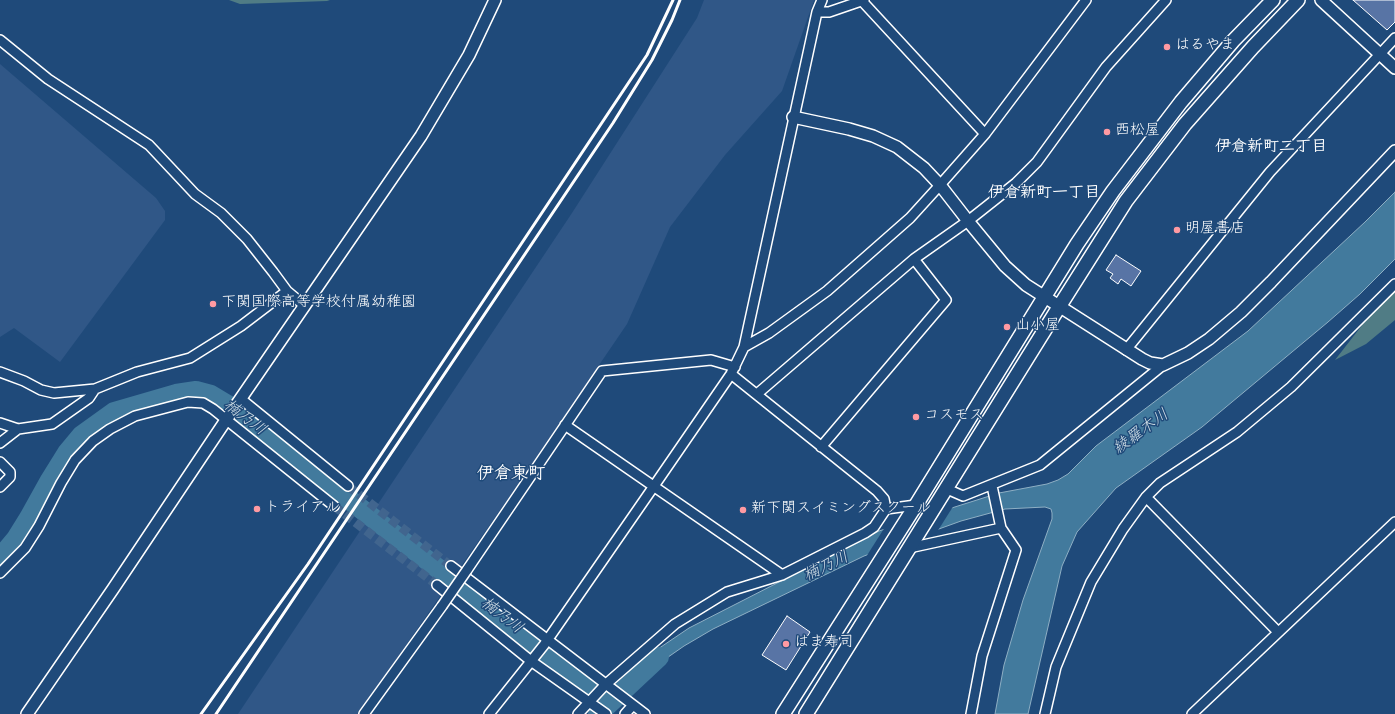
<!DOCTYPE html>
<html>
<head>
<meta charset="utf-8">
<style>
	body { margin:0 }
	canvas { display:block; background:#1f4a7a }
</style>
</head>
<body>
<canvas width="1395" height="714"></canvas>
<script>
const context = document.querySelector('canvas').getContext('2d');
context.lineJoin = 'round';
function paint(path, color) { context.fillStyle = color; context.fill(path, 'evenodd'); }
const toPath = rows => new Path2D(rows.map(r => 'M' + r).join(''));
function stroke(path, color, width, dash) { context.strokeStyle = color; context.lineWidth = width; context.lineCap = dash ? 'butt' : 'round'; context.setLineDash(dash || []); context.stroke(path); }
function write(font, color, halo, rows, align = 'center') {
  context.font = font + ' "Gochi Hand","Klee One",sans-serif'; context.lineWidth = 3; context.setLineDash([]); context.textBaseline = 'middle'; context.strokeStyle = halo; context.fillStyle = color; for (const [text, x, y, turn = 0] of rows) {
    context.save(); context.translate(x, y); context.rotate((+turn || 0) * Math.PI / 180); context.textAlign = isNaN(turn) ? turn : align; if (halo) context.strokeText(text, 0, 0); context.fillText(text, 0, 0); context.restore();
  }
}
const built = toPath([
	[704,0,814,0,782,91,725,155,670,227,627,324,505,503,358,714,238,714,572,213,697,18],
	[0,64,156,198,165,211,165,220,60,362,14,328,0,337]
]);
const green = toPath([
	[229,0,330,0,327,1,240,4],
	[1395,291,1395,320,1366,344,1335,360,1363,324]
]);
const water = toPath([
	[1395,192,1395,259,1360,294,1328,322,1202,427,1116,488,1077,532,1062,566,1028,714,995,714,1004,665,1023,600,1052,519,1052,513,1051,509,1045,507,1005,509,961,521,864,556,713,629,684,646,661,662,641,679,633,669,652,653,689,628,879,531,999,493,1047,484,1058,480,1068,474,1096,446,1248,331,1365,222,1395,192]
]);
const pier = toPath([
	[954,505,937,532,866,557,885,527]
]);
const river = toPath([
	[0,558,16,539,29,518,49,482,67,453,82,435,114,412,176,394,196,391,211,395,226,404,610,702],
	[598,714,659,657]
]);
const building = toPath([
	[1353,0,1395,0,1395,22,1387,30,1353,0],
	[1116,255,1141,271,1131,286,1121,279,1118,284,1110,278,1113,274,1106,270,1116,255],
	[787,616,810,632,786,670,762,655,787,616]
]);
const minorTunnel = toPath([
	[348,486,451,566],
	[334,506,437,585]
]);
const minor = toPath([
	[862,1,985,134],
	[817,12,829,12,864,0],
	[0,40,48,79,149,145,195,194,221,213,247,239,273,272,287,291,305,306],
	[744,347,769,333,827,291,910,218,940,185,985,134,1086,0],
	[1126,350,1270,172,1395,38],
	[0,372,24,381,41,390,54,393,95,389,137,372,190,358,241,326,287,291],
	[757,394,914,259,968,221,1016,183,1037,162,1106,67,1166,0],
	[241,399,348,486],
	[0,423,18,429,52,424,89,398,95,389],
	[565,425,782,575],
	[0,443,18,429],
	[821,447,946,300,914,259],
	[0,462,10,472,10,477,0,487],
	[947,489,963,496,1040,465,1163,365],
	[1146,497,1278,632],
	[886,509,916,505],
	[909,548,1001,528],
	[451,566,645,714],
	[467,570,602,371,711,360,735,367],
	[0,573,25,548,39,526,61,483,75,460,93,441,110,429,135,416,188,402,203,403,213,409,334,506],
	[437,585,531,661,606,714],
	[364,714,442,606],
	[489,714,544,645,654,486,731,374,744,347,817,12,822,0],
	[578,714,605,685,675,624,727,592,782,575,865,533,874,527,886,509,884,499,877,491,731,374],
	[625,714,633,705],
	[971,714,982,656,1016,550,1001,528,992,486],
	[1045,714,1056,667,1091,582,1123,529,1146,497,1160,483,1237,432,1291,387,1395,284],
	[1192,714,1395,522]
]);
const tertiary = toPath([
	[1321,0,1395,68],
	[793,117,849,129,873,136,897,147,924,168,940,185,968,221,1005,266,1026,285,1142,359,1150,363,1163,365,1188,353,1209,339,1241,312,1271,282,1395,151],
	[27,714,113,589,226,420,421,136,469,55,495,0]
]);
const secondary = toPath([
	[783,714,916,505,1077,244,1113,191,1181,102,1233,41,1273,0],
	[806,714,1059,307,1126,201,1185,124,1253,47,1298,0]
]);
const rail = toPath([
	[201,714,308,564,647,55,673,0],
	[216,714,613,123,652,60,672,20,680,0]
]);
const minorBridge = toPath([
	[442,606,467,570]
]);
const markers = [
	[1167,47,4,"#ff9aa2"],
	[1107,132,4,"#ff9aa2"],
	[1177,230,4,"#ff9aa2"],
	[213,304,4,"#ff9aa2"],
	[1007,327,4,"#ff9aa2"],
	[916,417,4,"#ff9aa2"],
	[257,509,4,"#ff9aa2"],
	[743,510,4,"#ff9aa2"],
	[786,644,4,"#ff9aa2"]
];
const poiNames = [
	["はるやま",1175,47],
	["西松屋",1115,132],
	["明屋書店",1185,230],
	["下関国際高等学校付属幼稚園",221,304],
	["山小屋",1015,327],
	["コスモス",924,417],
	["トライアル",265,509],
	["新下関スイミングスクール",751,510],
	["はま寿司",794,644]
];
const neighbourhoodNames = [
	["伊倉新町二丁目",1271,149],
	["伊倉新町一丁目",1044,195]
];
const waterNames = [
	["楠乃川",244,419,37],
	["綾羅木川",1142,433,-36],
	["楠乃川",827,568,-26],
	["楠乃川",501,617,38]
];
const quarterNames = [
	["伊倉東町",511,475]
];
paint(built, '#305787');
paint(green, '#507c85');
paint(water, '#427a9d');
stroke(water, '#8eafc4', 1);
paint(pier, '#1f4a7a');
stroke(river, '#427a9d', 20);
paint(building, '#5874a5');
stroke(building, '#fff', 1);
stroke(minorTunnel, '#41658e', 9, [9, 4.5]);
stroke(minor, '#fff', 12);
stroke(tertiary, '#fff', 14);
stroke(secondary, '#fff', 16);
stroke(minor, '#1f4a7a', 9);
stroke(tertiary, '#1f4a7a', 11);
stroke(secondary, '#1f4a7a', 13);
stroke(rail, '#fff', 3);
stroke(minorBridge, '#fff', 12, []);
stroke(minorBridge, '#1f4a7a', 9);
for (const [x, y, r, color] of markers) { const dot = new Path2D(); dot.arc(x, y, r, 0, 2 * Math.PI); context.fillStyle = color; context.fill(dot); stroke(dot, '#1f4a7a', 1.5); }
write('15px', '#fff', '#1f4a7a', poiNames, 'left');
write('bold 16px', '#fff', '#1f4a7a', neighbourhoodNames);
write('italic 16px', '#d0dee6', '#1f4a7a', waterNames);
write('bold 17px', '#fff', '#1f4a7a', quarterNames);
</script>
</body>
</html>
